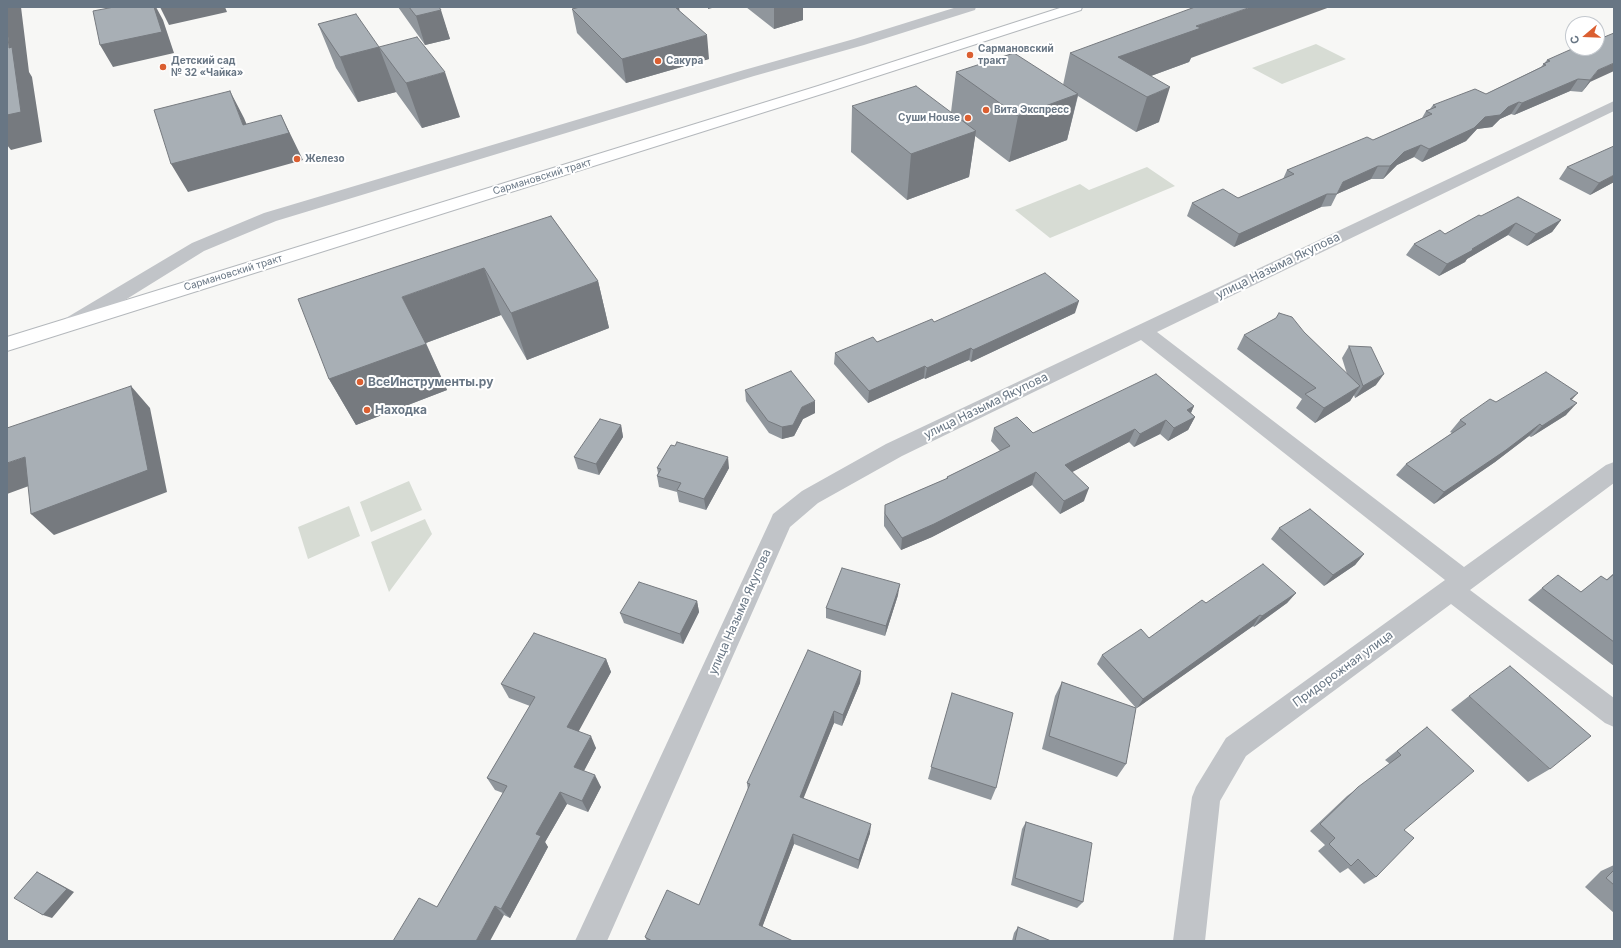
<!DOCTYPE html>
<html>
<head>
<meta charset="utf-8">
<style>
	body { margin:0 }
	#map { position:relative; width:1621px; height:948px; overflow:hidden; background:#f7f7f5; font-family:Inter,sans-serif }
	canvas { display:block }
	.frame { position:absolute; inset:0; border:8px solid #687684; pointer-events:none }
	.north { position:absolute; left:1565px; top:16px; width:40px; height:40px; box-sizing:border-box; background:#fff; border:1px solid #c3c8ce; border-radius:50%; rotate:251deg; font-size:11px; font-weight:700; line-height:16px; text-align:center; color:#687684 }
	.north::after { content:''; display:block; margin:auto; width:14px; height:18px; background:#db5f31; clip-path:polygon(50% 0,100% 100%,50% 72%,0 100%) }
</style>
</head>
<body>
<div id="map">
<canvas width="1621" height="948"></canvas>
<div class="frame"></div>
<div class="north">С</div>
</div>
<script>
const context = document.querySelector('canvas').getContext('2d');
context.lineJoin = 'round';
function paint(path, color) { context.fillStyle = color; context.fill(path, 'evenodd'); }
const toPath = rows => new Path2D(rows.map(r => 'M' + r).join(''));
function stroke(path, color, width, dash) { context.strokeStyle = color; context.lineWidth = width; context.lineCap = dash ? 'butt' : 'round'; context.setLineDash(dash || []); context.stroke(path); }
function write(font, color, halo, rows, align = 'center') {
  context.font = font + ' Inter,sans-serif'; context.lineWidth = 4; context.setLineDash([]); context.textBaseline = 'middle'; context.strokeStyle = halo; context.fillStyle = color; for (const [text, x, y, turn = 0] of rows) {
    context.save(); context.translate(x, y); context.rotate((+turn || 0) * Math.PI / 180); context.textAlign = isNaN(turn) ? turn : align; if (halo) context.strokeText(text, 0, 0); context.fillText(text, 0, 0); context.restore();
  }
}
const green = toPath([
	[1316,44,1346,59,1282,84,1252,68],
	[1147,167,1175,186,1050,238,1015,210,1080,184,1089,190],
	[409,481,422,510,371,532,360,502],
	[349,506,360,536,308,559,298,527],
	[425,519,432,534,389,592,371,542]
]);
const minor = toPath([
	[957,7,976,7,975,10,864,45,754,76,276,221,204,251,80,328,73,329,66,328,63,323,66,318,192,243,264,213,744,70,854,39,957,7],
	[1614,101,1614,111,1157,332,1464,567,1606,465,1614,462,1614,483,1470,590,1614,698,1614,727,1605,723,1451,604,1246,756,1220,801,1205,941,1173,941,1192,797,1196,787,1226,738,1445,580,1141,340,902,456,818,503,790,527,607,941,575,941,770,521,773,514,802,491,886,444,1614,101]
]);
const primary = toPath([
	[1063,7,1082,7,1081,10,828,92,7,351,7,337,818,86,1063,7]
]);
const wall = toPath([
	[398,7,439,7,450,39,425,45],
	[580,7,679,7,679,11,709,59,626,83,577,33,572,9],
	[746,7,803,7,803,20,774,29],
	[318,24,379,47,460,117,422,128,396,92,358,102,336,68],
	[1597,48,1590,82,1582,92,1570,91,1514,115,1511,114,1500,119,1492,127,1477,129,1466,141,1422,162,1414,157,1397,165,1383,179,1371,179,1337,194,1331,206,1321,207,1234,247,1187,216,1192,203,1238,198,1283,179,1287,170,1373,140,1422,118,1426,111,1430,109,1433,105,1486,94,1541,67,1547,60],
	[1070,53,1191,58,1189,62,1151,76,1159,122,1136,132,1078,96,1067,140,1009,162,975,136,969,177,907,200,851,152,852,106,951,112,956,72,1063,85],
	[1567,167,1614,182,1590,195,1559,179],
	[551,216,598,281,609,328,527,360,501,315,426,343,447,390,356,425,329,379],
	[1481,216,1561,220,1552,232,1527,246,1508,235,1467,259,1465,262,1439,276,1406,255,1414,244,1445,234],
	[1075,313,971,362,969,360,925,379,924,378,868,403,834,364,835,353,877,342,934,322],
	[1304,332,1347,374,1342,358,1349,346,1376,385,1355,398,1354,395,1350,401,1315,423,1296,408,1302,399,1237,349,1244,335],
	[745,390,815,413,803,419,794,436,782,439,769,433,746,401],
	[1572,400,1566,415,1531,437,1529,436,1495,462,1434,504,1396,475,1406,464,1452,433,1450,432,1460,420,1496,402],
	[1194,406,1191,413,1195,417,1188,430,1168,441,1160,434,1134,447,1129,442,1072,472,1084,501,1060,514,1032,485,932,537,901,550,884,526,884,517,885,505,946,479,947,477,1000,451,991,441,994,428,1033,433],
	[621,425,623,437,599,475,578,469,574,457],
	[657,468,729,468,706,510,679,502,677,492,659,487,657,476,658,473],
	[1279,528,1364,554,1355,565,1324,586,1271,539],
	[1614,573,1614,666,1528,600,1542,588,1581,592,1601,576,1606,580],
	[1296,593,1287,603,1254,627,1253,626,1137,708,1136,708,1126,764,1117,777,1042,749,1055,696,1062,682,1136,708,1097,664,1102,655,1149,638,1206,603],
	[898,595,885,636,826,618,826,608],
	[697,601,699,612,683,644,624,623,620,613],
	[606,659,611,672,578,731,596,748,584,771,601,787,588,812,567,804,545,842,548,847,510,918,504,915,437,907,503,793,495,790,487,778,530,706,509,698,501,684],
	[861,671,860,683,842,726,834,723,803,798,870,833,858,869,794,844,762,927,793,941,647,941,645,937,699,905,748,791,747,783],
	[952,693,996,788,991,800,928,779],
	[1469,696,1550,769,1528,782,1451,710],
	[1427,727,1404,830,1376,877,1364,884,1348,868,1340,873,1318,851,1325,845,1310,831,1347,796,1390,764,1385,760],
	[1026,822,1083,902,1077,908,1011,885,1022,829],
	[1614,865,1614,913,1585,887,1601,871],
	[1018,927,1051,941,1012,941,1014,933]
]);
const shadedWall = toPath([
	[7,7,21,7,29,72,32,77,42,142,11,150,7,145,7,115,9,48,7,25],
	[154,7,156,7,163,20,174,53,113,67,100,45],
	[160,7,225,7,227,12,169,25],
	[669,7,679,7,681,22],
	[708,7,716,7,708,9],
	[774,7,803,7,803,20,774,29],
	[1251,7,1330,7,1191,58,1189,62,1126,85,1118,57,1196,26],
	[441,10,450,39,425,45,416,16],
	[707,35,709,59,626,83,622,59],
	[379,47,396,92,358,102,340,57],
	[1614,63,1614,71,1590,82,1582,92,1590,80,1598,70],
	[445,72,460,117,422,128,406,83],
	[1578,79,1570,91,1514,115,1522,103],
	[1170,87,1159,122,1136,132,1147,97],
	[230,91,244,118,254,142,281,115,303,160,188,192,171,164,243,125],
	[1078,94,1067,140,1009,162,1018,116],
	[1519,102,1511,114,1500,119,1492,127,1477,129,1466,141,1422,162,1429,149,1485,117],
	[976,131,969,177,907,200,911,154],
	[1421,145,1414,157,1397,165,1383,179,1390,166,1404,152],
	[1378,166,1371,179,1337,194,1343,182],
	[1614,175,1614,182,1590,195,1599,183],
	[1327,194,1321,207,1234,247,1239,234],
	[1561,220,1552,232,1527,246,1536,234],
	[1516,223,1508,235,1467,259,1465,262,1439,276,1447,264],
	[484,268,501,315,423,344,402,297],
	[598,281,609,328,527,360,511,313],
	[1079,301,1075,313,971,362,973,350],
	[426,344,447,390,356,425,329,379],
	[971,348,969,360,925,379,927,368],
	[925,366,924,378,868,403,869,391],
	[1384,374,1376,385,1355,398,1363,386],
	[131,386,150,408,167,492,54,535,31,514],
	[1360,386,1350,401,1315,423,1324,408],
	[1578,393,1567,405,1570,399],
	[815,401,815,413,803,419,794,436,782,439,782,427,802,407],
	[1577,403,1566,415,1531,437,1542,426],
	[1194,406,1188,419,1187,410],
	[1195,417,1188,430,1168,441,1174,428],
	[1166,420,1160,434,1134,447,1140,434],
	[1540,424,1529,436,1495,462,1434,504,1444,492],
	[621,425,623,437,599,475,596,464],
	[1135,429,1129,442,1061,478,1065,465],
	[25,457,48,479,7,494,7,463],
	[728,457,729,468,706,510,704,499],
	[1036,472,1032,485,932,537,901,550,902,538],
	[1089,488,1084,501,1060,514,1064,501],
	[1364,554,1355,565,1324,586,1333,575],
	[900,584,898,595,885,636,886,626],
	[1296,593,1287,603,1254,627,1262,616],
	[697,601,699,612,683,644,680,634],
	[1260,615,1253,626,1137,708,1143,699],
	[606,659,611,672,574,740,567,727],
	[861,671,860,683,842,726,843,715],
	[834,711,834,723,800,807,800,797],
	[591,736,596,748,580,778,574,767],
	[595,775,601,787,588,812,582,801],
	[560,792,567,804,545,842,548,847,510,918,501,909,536,834],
	[871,824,870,833,858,869,859,860],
	[793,834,794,844,760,933,759,925],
	[37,872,45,876,74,892,52,918,43,915],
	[495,906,504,915,490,941,476,941]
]);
const building = toPath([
	[114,7,154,7,162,32,100,45,93,11,114,7],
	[409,7,439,7,441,10,416,16,409,7],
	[580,7,675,7,707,35,622,59,572,9,580,7],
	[1195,7,1251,7,1196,26,1201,28,1118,57,1170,87,1147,97,1070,53,1195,7],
	[356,14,379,47,340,57,318,24,356,14],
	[7,25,9,48,12,47,21,112,7,115,7,25],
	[1614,33,1614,63,1598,70,1590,80,1578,79,1522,103,1519,102,1508,107,1500,115,1485,117,1474,128,1429,149,1421,145,1404,152,1390,166,1378,166,1343,182,1337,194,1327,194,1239,234,1192,203,1223,189,1238,198,1294,174,1287,170,1367,137,1373,140,1432,114,1426,111,1436,107,1433,105,1475,89,1486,94,1546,65,1543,64,1550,61,1547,60,1574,48,1597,48,1597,40,1614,33],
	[417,37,445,72,406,83,379,47,417,37],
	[1014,53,1078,94,1018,116,956,72,1014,53],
	[916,86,976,131,911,154,852,106,916,86],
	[230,91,243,125,281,115,289,133,171,164,154,110,230,91],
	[1614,146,1614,175,1599,183,1567,167,1614,146],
	[1518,197,1561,220,1536,234,1516,223,1472,249,1473,250,1447,264,1414,244,1440,230,1445,234,1479,215,1481,216,1518,197],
	[551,216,598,281,511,313,484,268,402,297,426,344,329,379,298,299,551,216],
	[1045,273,1079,301,973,350,971,348,927,368,925,366,869,391,835,353,873,337,877,342,932,319,934,322,1045,273],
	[1279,313,1292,317,1304,332,1360,386,1324,408,1305,394,1316,388,1244,335,1276,318,1279,313],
	[1349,346,1371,347,1384,374,1363,386,1349,346],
	[791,371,815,401,802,407,793,425,782,427,768,421,745,390,791,371],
	[1546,372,1578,393,1570,399,1577,403,1542,426,1540,424,1506,450,1444,492,1406,464,1466,424,1460,420,1490,399,1496,402,1546,372],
	[1156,374,1194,406,1187,410,1195,417,1174,428,1166,420,1140,434,1135,429,1065,465,1089,488,1064,501,1036,472,934,524,902,538,885,514,885,505,948,478,947,477,1010,446,994,428,1017,417,1033,433,1156,374],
	[131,386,148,470,31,514,25,457,7,463,7,428,131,386],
	[600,419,621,425,596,464,574,457,600,419],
	[677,442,728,457,704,499,677,490,681,483,657,476,661,469,657,468,671,445,675,446,677,442],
	[1310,509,1364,554,1333,575,1279,528,1310,509],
	[1263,564,1296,593,1262,616,1260,615,1143,699,1102,655,1141,629,1149,638,1202,600,1206,603,1263,564],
	[842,568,900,584,886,626,826,608,842,568],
	[1614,574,1614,642,1542,588,1558,575,1581,592,1601,576,1607,580,1614,574],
	[639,582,697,601,680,634,620,613,639,582],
	[534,633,606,659,567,727,591,736,574,767,595,775,582,801,560,792,536,834,541,836,501,909,495,906,476,941,393,941,419,898,437,907,507,786,487,778,535,697,501,684,534,633],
	[808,650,861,671,843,715,834,711,800,797,871,824,859,860,793,834,759,925,793,941,652,941,645,937,667,890,699,905,750,784,747,783,808,650],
	[1510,666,1591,736,1550,769,1469,696,1510,666],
	[1062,682,1136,708,1126,764,1049,736,1062,682],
	[952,693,1013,713,996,788,931,767,952,693],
	[1427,727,1474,771,1404,830,1414,838,1376,877,1358,859,1351,866,1329,844,1335,838,1320,824,1358,787,1401,755,1397,751,1427,727],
	[1026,822,1092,843,1083,902,1015,878,1026,822],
	[1614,870,1614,885,1606,878,1614,870],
	[37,872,67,889,43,915,14,898,37,872],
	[1018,927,1051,941,1015,941,1018,927]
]);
const markers = [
	[970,55,4,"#db5f31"],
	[658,61,4,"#db5f31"],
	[163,67,4,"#db5f31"],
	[986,110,4,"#db5f31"],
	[968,118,4,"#db5f31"],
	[297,159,4,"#db5f31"],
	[360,382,4,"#db5f31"],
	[367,410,4,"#db5f31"]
];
const farPoinames = [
	["Сармановский",978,49],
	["тракт",978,61],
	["Детский сад",171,61],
	["№ 32 «Чайка»",171,73],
	["Сакура",666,61],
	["Вита Экспресс",994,110],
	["Суши House",960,118,"right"],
	["Железо",305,159]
];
const farStreetnames = [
	["Сармановский тракт",542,177,-17],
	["Сармановский тракт",233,273,-17]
];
const streetNames = [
	["улица Назыма Якупова",1278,266,-26],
	["улица Назыма Якупова",986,406,-26],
	["улица Назыма Якупова",740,612,-66],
	["Придорожная улица",1343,669,-36]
];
const poiNames = [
	["ВсеИнструменты.ру",368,382],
	["Находка",375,410]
];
paint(green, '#d7dcd4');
stroke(primary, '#b4b8bc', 2);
paint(minor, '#c1c4c8');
paint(primary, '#fff');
paint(wall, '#90969c');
paint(shadedWall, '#767a7f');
paint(building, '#a8afb5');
stroke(building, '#767a7f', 1);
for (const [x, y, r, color] of markers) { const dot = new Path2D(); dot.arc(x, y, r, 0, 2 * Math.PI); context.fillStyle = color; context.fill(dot); stroke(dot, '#fff', 1.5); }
write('bold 10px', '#687684', '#fff', farPoinames, 'left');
write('10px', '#687684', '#fff', farStreetnames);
write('12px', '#687684', '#fff', streetNames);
write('bold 12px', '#687684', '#fff', poiNames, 'left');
</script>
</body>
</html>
